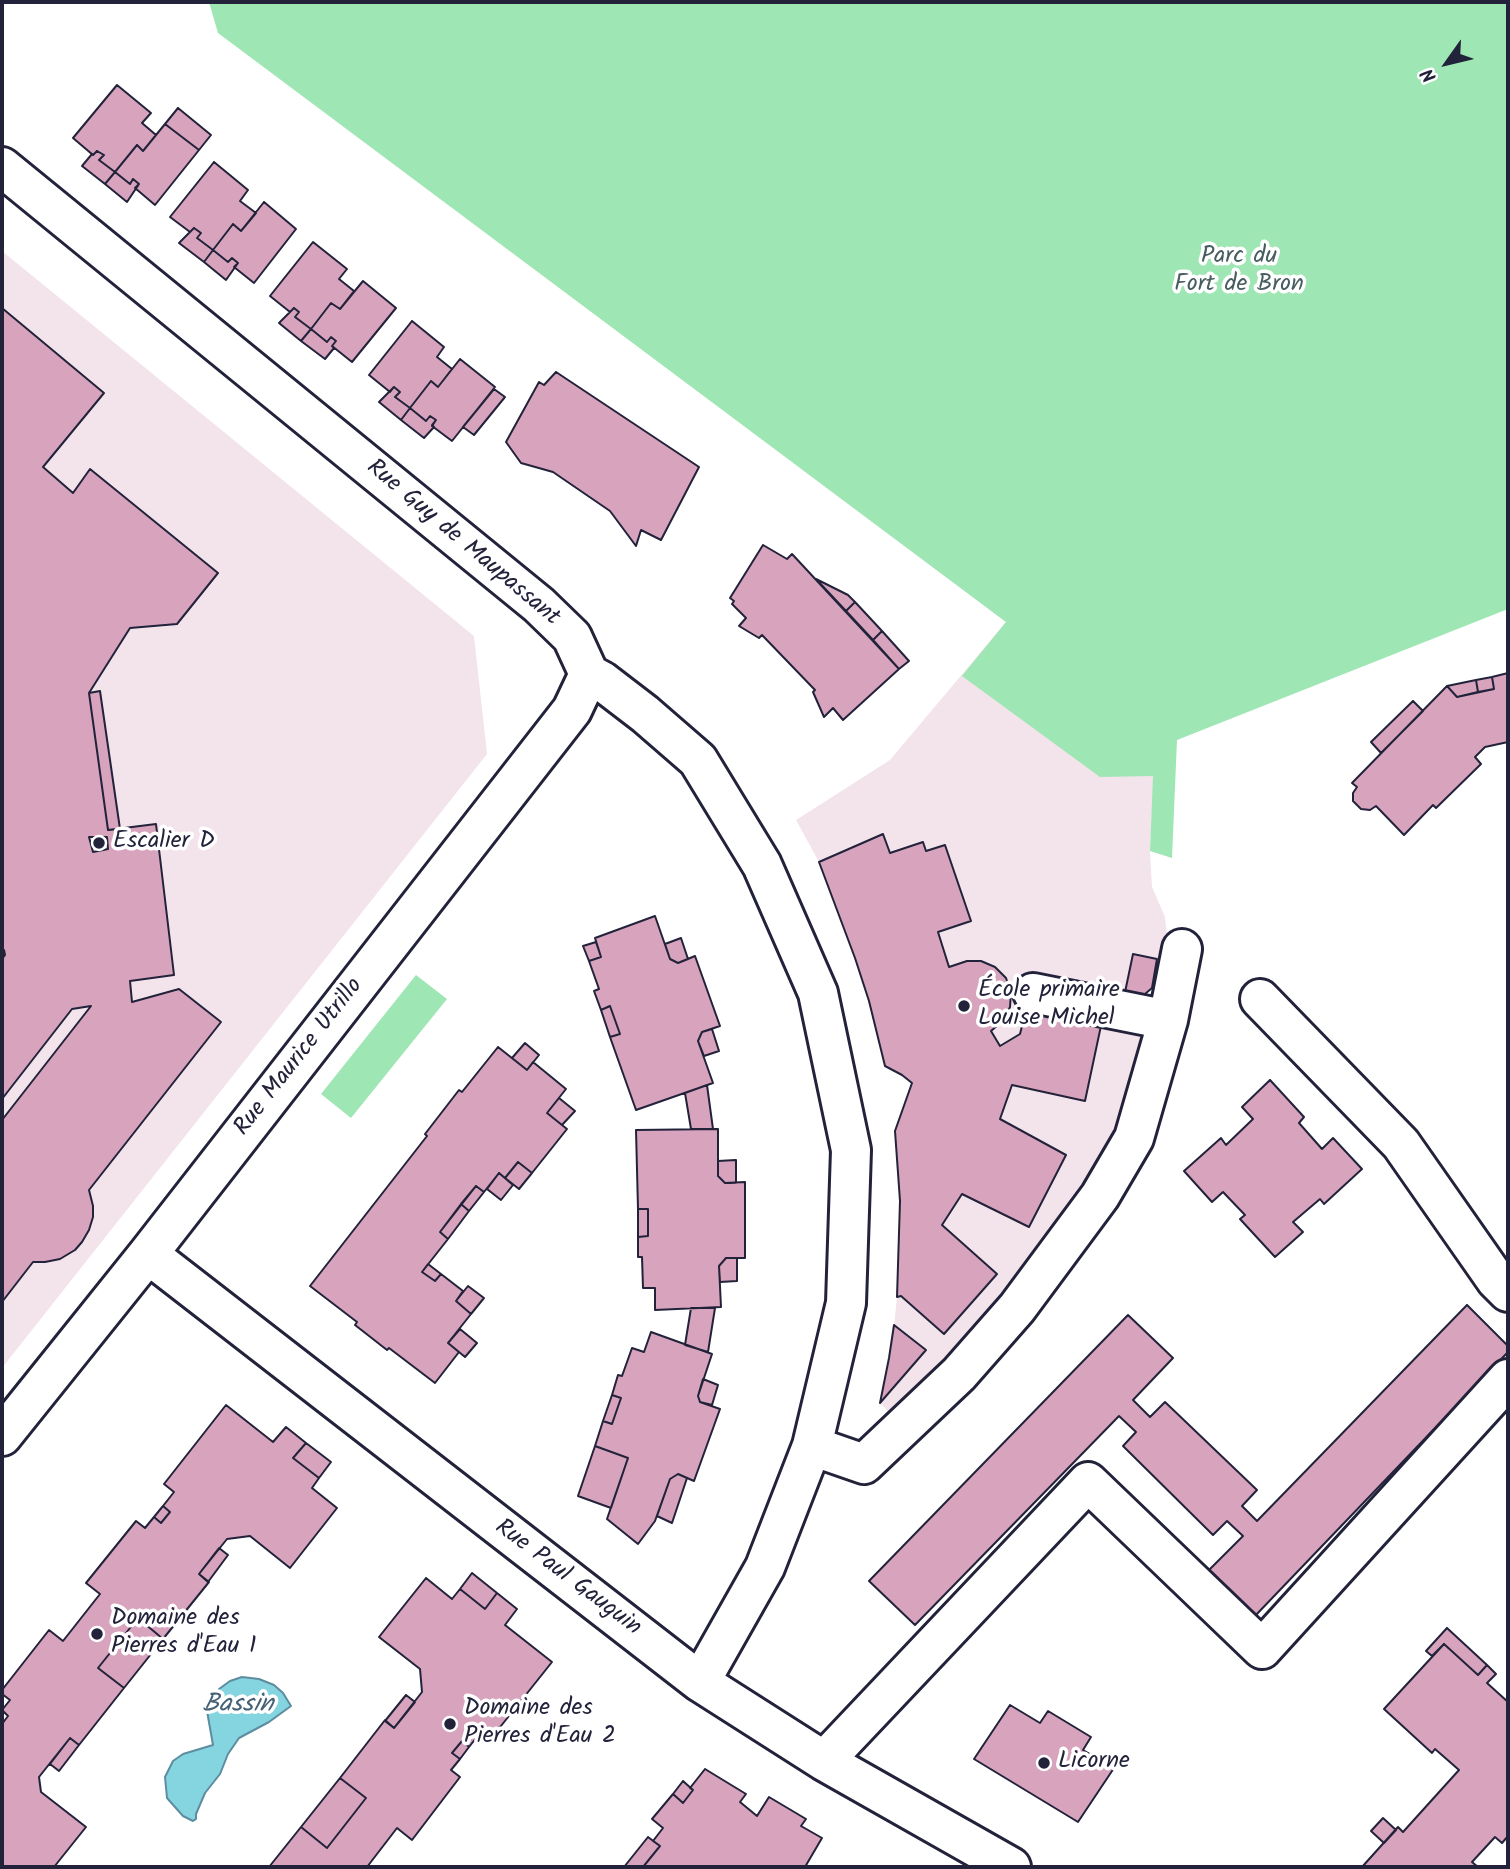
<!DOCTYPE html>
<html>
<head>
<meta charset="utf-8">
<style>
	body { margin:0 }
	#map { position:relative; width:1510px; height:1869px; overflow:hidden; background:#fff; font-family:Kalam,sans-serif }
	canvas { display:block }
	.frame { position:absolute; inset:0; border:4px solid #22223b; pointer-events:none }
	.north { position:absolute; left:1412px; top:28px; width:70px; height:70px; -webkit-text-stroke:5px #fff; paint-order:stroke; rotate:236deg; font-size:19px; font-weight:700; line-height:28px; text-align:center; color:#22223b }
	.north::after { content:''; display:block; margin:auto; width:24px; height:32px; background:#22223b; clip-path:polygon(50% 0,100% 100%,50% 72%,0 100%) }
</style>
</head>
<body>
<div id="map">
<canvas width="1510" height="1869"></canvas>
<div class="frame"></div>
<div class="north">N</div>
</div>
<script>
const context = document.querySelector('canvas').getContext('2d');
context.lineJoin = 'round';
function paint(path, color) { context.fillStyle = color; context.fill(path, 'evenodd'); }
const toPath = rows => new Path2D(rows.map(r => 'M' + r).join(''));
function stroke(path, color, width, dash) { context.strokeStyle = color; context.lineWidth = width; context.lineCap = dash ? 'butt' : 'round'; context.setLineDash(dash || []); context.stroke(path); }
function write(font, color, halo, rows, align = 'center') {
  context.font = font + ' Kalam,sans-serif'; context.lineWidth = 7; context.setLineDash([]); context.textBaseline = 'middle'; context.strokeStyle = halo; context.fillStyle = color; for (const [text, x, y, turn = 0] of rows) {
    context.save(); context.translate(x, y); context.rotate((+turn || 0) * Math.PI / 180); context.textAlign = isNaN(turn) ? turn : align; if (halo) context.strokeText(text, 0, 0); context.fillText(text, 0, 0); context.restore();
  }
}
const built = toPath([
	[2,251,474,636,487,754,2,1368],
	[800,468,1165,536,1150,852,1152,887,1165,917,1168,944,1163,979,1138,1000,1146,1031,1109,1158,1019,1290,896,1420,880,1403,893,1336,897,1297,900,1201,895,1131,912,1083,902,1075,885,1066,869,1001,836,905,819,862,796,820,890,760,1006,622]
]);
const green = toPath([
	[209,2,1508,2,1508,609,1177,740,1172,858,1150,851,1153,776,1100,777,962,676,1006,622,218,33],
	[416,975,447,999,351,1118,321,1094]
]);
const water = toPath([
	[242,1677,259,1679,274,1685,283,1693,291,1706,269,1722,239,1738,228,1754,220,1774,205,1793,196,1814,196,1819,193,1821,183,1816,167,1798,165,1777,173,1761,183,1754,213,1745,207,1711,211,1699,219,1689,230,1681,242,1677]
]);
const building = toPath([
	[117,85,151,113,142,123,156,135,143,151,137,145,115,172,99,160,104,155,97,151,93,155,73,138,117,85],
	[178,108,211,135,199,150,165,124,178,108],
	[165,124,199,150,155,205,135,188,139,184,133,179,130,184,115,172,137,145,143,151,165,124],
	[97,151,104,155,99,160,115,172,105,184,82,166,92,154,93,155,97,151],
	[214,162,248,190,240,201,256,213,241,231,233,224,213,250,197,238,201,233,194,228,190,232,170,217,214,162],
	[115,172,130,184,133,179,139,184,127,202,105,184,115,172],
	[264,202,296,229,254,283,234,267,238,263,232,258,228,262,213,250,233,224,241,231,264,202],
	[194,228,201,233,197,238,213,250,204,262,179,243,194,228],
	[313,242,347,269,339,279,354,291,340,309,331,303,311,329,295,317,299,312,294,308,290,312,270,296,313,242],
	[213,250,228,262,232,258,238,263,226,280,204,262,213,250],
	[363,281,396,308,352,362,332,346,336,341,331,337,327,342,311,329,331,303,340,309,363,281],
	[2,308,104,393,43,467,73,493,90,469,218,573,177,624,130,628,89,693,108,830,156,824,174,975,130,981,132,1002,179,989,221,1022,89,1190,93,1206,93,1217,89,1230,82,1242,75,1250,60,1259,45,1262,33,1262,2,1302,2,1120,91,1006,72,1009,2,1099,2,959,5,955,4,950,2,950,2,308],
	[294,308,299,312,295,317,311,329,301,341,279,323,294,308],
	[412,321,444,347,437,357,452,369,438,387,431,381,410,408,395,397,400,392,394,387,390,392,369,375,412,321],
	[311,329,327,342,331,337,336,341,332,346,334,348,325,359,301,341,311,329],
	[460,359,495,387,452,441,432,426,436,420,430,416,426,421,410,408,431,381,438,387,460,359],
	[556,372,699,467,661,540,641,530,636,546,610,511,553,472,521,463,506,442,539,382,544,385,556,372],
	[394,387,400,392,395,397,410,408,401,420,379,402,394,387],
	[494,389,505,397,474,435,463,427,494,389],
	[410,408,426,421,430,416,436,420,432,425,434,427,424,438,401,420,410,408],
	[763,545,787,559,792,554,899,669,843,720,833,708,824,717,813,692,815,690,762,635,759,638,739,626,746,618,732,604,734,601,730,598,763,545],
	[816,579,848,595,855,602,846,611,816,579],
	[855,602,882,631,873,640,846,611,855,602],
	[882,631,909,661,899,669,873,640,882,631],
	[1508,673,1508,742,1485,747,1475,757,1481,764,1436,808,1433,805,1404,835,1376,806,1370,810,1361,809,1353,801,1353,793,1357,787,1352,783,1447,686,1457,697,1494,689,1492,677,1508,673],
	[1492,677,1494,689,1478,692,1476,680,1492,677],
	[1476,680,1478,692,1457,697,1447,686,1476,680],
	[100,691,120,829,108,830,89,693,100,691],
	[1413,701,1423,711,1381,753,1371,742,1413,701],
	[883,834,890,853,923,842,926,851,945,845,971,921,938,932,949,967,967,961,981,961,995,967,1006,978,1011,993,1010,1007,1005,1019,991,1031,1000,1046,1020,1034,1027,1006,1102,1021,1085,1101,1012,1085,1000,1119,1066,1155,1029,1227,962,1194,942,1225,997,1274,944,1334,901,1296,897,1297,900,1201,895,1131,912,1083,902,1075,885,1066,869,1001,855,958,819,862,883,834],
	[89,837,107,837,108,849,93,852,89,837],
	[655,916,670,959,678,963,695,956,720,1026,702,1032,698,1041,713,1083,636,1110,610,1037,620,1034,610,1006,601,1010,594,991,599,989,589,961,601,957,595,938,655,916],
	[681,938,688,959,678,963,670,959,665,944,681,938],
	[596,942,601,957,589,961,583,946,596,942],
	[1133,954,1157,959,1152,988,1138,1000,1124,997,1133,954],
	[610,1006,620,1034,610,1037,601,1010,610,1006],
	[712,1029,719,1051,704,1056,698,1041,702,1032,712,1029],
	[525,1043,539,1055,527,1070,512,1058,525,1043],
	[498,1047,527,1070,533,1062,566,1089,547,1113,567,1129,532,1173,518,1162,505,1178,499,1173,484,1192,476,1186,440,1232,448,1239,422,1272,435,1281,441,1274,463,1291,456,1301,471,1314,448,1343,459,1352,435,1383,389,1348,387,1350,355,1325,357,1322,310,1286,427,1136,425,1134,459,1090,462,1092,498,1047],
	[1270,1080,1304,1117,1299,1123,1322,1149,1333,1138,1362,1169,1324,1204,1320,1199,1293,1222,1303,1232,1275,1257,1240,1219,1245,1215,1223,1192,1212,1202,1184,1171,1221,1138,1226,1145,1253,1119,1242,1107,1270,1080],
	[707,1085,713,1129,691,1129,685,1093,707,1085],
	[559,1098,575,1111,562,1125,547,1113,559,1098],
	[718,1129,718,1176,725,1183,745,1182,745,1258,726,1258,719,1266,721,1307,655,1310,655,1288,643,1288,642,1257,638,1257,638,1237,648,1236,648,1209,638,1209,636,1130,718,1129],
	[736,1160,736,1183,725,1183,718,1176,718,1161,736,1160],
	[518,1162,532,1173,519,1189,505,1178,518,1162],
	[499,1173,513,1185,501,1200,487,1189,499,1173],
	[476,1186,484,1192,469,1211,461,1204,476,1186],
	[461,1204,469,1211,448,1239,440,1232,461,1204],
	[638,1209,648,1209,648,1236,638,1237,638,1209],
	[726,1258,737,1258,737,1281,720,1282,719,1266,726,1258],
	[428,1264,441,1274,435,1281,422,1272,428,1264],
	[468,1286,484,1298,471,1314,456,1301,468,1286],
	[1467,1305,1508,1346,1508,1352,1254,1617,1208,1571,1243,1536,1227,1521,1213,1535,1123,1446,1136,1432,1119,1416,915,1625,869,1581,1128,1315,1173,1358,1133,1400,1150,1417,1165,1402,1257,1490,1242,1506,1257,1521,1467,1305],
	[691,1308,715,1308,708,1352,685,1345,691,1308],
	[894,1325,926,1350,880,1403,889,1358,894,1325],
	[460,1329,477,1343,465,1357,448,1343,460,1329],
	[651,1332,712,1354,698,1396,700,1402,720,1409,694,1481,678,1474,670,1479,655,1521,638,1544,607,1519,628,1458,595,1446,603,1421,612,1424,621,1398,612,1395,618,1375,622,1376,632,1348,644,1352,651,1332],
	[703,1379,718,1385,712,1405,700,1402,698,1396,703,1379],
	[612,1395,621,1398,612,1424,603,1421,612,1395],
	[226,1405,273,1442,286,1427,306,1443,293,1458,319,1478,312,1488,337,1508,290,1568,250,1536,227,1539,199,1574,209,1582,163,1639,138,1618,98,1668,124,1688,79,1745,70,1738,39,1777,41,1792,86,1827,54,1867,2,1867,2,1724,8,1716,2,1710,10,1700,2,1694,2,1690,49,1630,63,1641,100,1594,86,1583,136,1521,145,1528,154,1517,161,1523,170,1512,163,1506,174,1492,164,1484,226,1405],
	[306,1443,331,1462,319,1478,293,1458,306,1443],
	[595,1446,628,1458,611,1508,578,1496,595,1446],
	[678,1474,687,1478,672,1523,657,1516,670,1479,678,1474],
	[163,1506,170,1512,161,1523,154,1517,163,1506],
	[219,1548,228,1555,208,1582,199,1574,219,1548],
	[472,1573,497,1593,485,1609,460,1589,472,1573],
	[426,1578,452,1599,460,1589,485,1609,497,1593,517,1609,505,1625,552,1662,489,1741,480,1733,469,1747,462,1741,452,1753,460,1759,451,1770,460,1777,412,1840,397,1828,367,1867,269,1867,301,1827,327,1848,366,1798,340,1778,385,1720,394,1728,422,1692,420,1669,379,1637,426,1578],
	[138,1618,163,1639,124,1688,98,1668,138,1618],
	[1447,1628,1487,1665,1478,1675,1444,1644,1432,1656,1426,1651,1447,1628],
	[1444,1644,1478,1675,1487,1665,1496,1674,1487,1683,1508,1702,1508,1836,1502,1843,1495,1837,1472,1862,1478,1867,1362,1867,1398,1827,1403,1832,1459,1770,1435,1749,1432,1753,1384,1709,1444,1644],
	[406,1695,415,1702,394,1728,385,1721,406,1695],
	[1010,1705,1040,1723,1048,1711,1091,1737,1083,1750,1114,1768,1078,1822,974,1759,1010,1705],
	[70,1738,79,1745,59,1771,50,1764,70,1738],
	[462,1741,469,1747,460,1759,452,1753,462,1741],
	[705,1769,746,1794,740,1802,757,1816,769,1797,806,1819,801,1826,822,1838,805,1867,643,1867,660,1846,653,1841,663,1828,652,1819,673,1794,683,1803,693,1790,690,1788,705,1769],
	[340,1778,366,1798,327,1848,301,1827,340,1778],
	[683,1781,693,1790,683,1803,673,1794,683,1781],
	[1383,1818,1396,1830,1384,1843,1371,1831,1383,1818],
	[648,1837,660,1846,643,1867,624,1867,648,1837]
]);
const minor = toPath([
	[2,167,539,605,572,637,589,674,602,681,645,714,698,760,762,865,818,993,851,1150,846,1303,812,1446,765,1567,700,1682],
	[1033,993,1168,1020],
	[1260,999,1401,1144,1496,1280,1508,1292],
	[148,1254,700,1682,824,1761,1011,1867],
	[2,1436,148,1254,572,710,589,674],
	[812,1446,864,1464,959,1374,1017,1308,1100,1196,1134,1138,1168,1020,1182,949],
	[824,1761,1088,1482,1262,1649,1508,1379]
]);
const markers = [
	[99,843,7,"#22223b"],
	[964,1006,7,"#22223b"],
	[97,1634,7,"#22223b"],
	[450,1724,7,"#22223b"],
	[1044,1763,7,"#22223b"]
];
const parkNames = [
	["Parc du",1239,258],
	["Fort de Bron",1239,286]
];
const streetNames = [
	["Rue Guy de Maupassant",462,544,40],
	["Rue Maurice Utrillo",300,1058,-52],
	["Rue Paul Gauguin",567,1579,37]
];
const poiNames = [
	["Escalier D",113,843],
	["École primaire",978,992],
	["Louise Michel",978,1020],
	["Domaine des",111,1620],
	["Pierres d'Eau 1",111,1648],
	["Domaine des",464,1710],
	["Pierres d'Eau 2",464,1738],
	["Licorne",1058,1763]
];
const waterNames = [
	["Bassin",238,1707]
];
paint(built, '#f3e4eb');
paint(green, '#9ee6b3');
paint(water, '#85d5e1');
stroke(water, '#5d8d9f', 2);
paint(building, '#d8a4bd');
stroke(building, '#22223b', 2);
stroke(minor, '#22223b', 44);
stroke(minor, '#fff', 38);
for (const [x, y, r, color] of markers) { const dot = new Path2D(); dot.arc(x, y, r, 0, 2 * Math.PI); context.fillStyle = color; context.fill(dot); stroke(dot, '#fff', 2.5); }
write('24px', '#475d5f', '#fff', parkNames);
write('24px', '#22223b', '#fff', streetNames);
write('24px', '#22223b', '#fff', poiNames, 'left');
write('italic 26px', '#456175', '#fff', waterNames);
</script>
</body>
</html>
